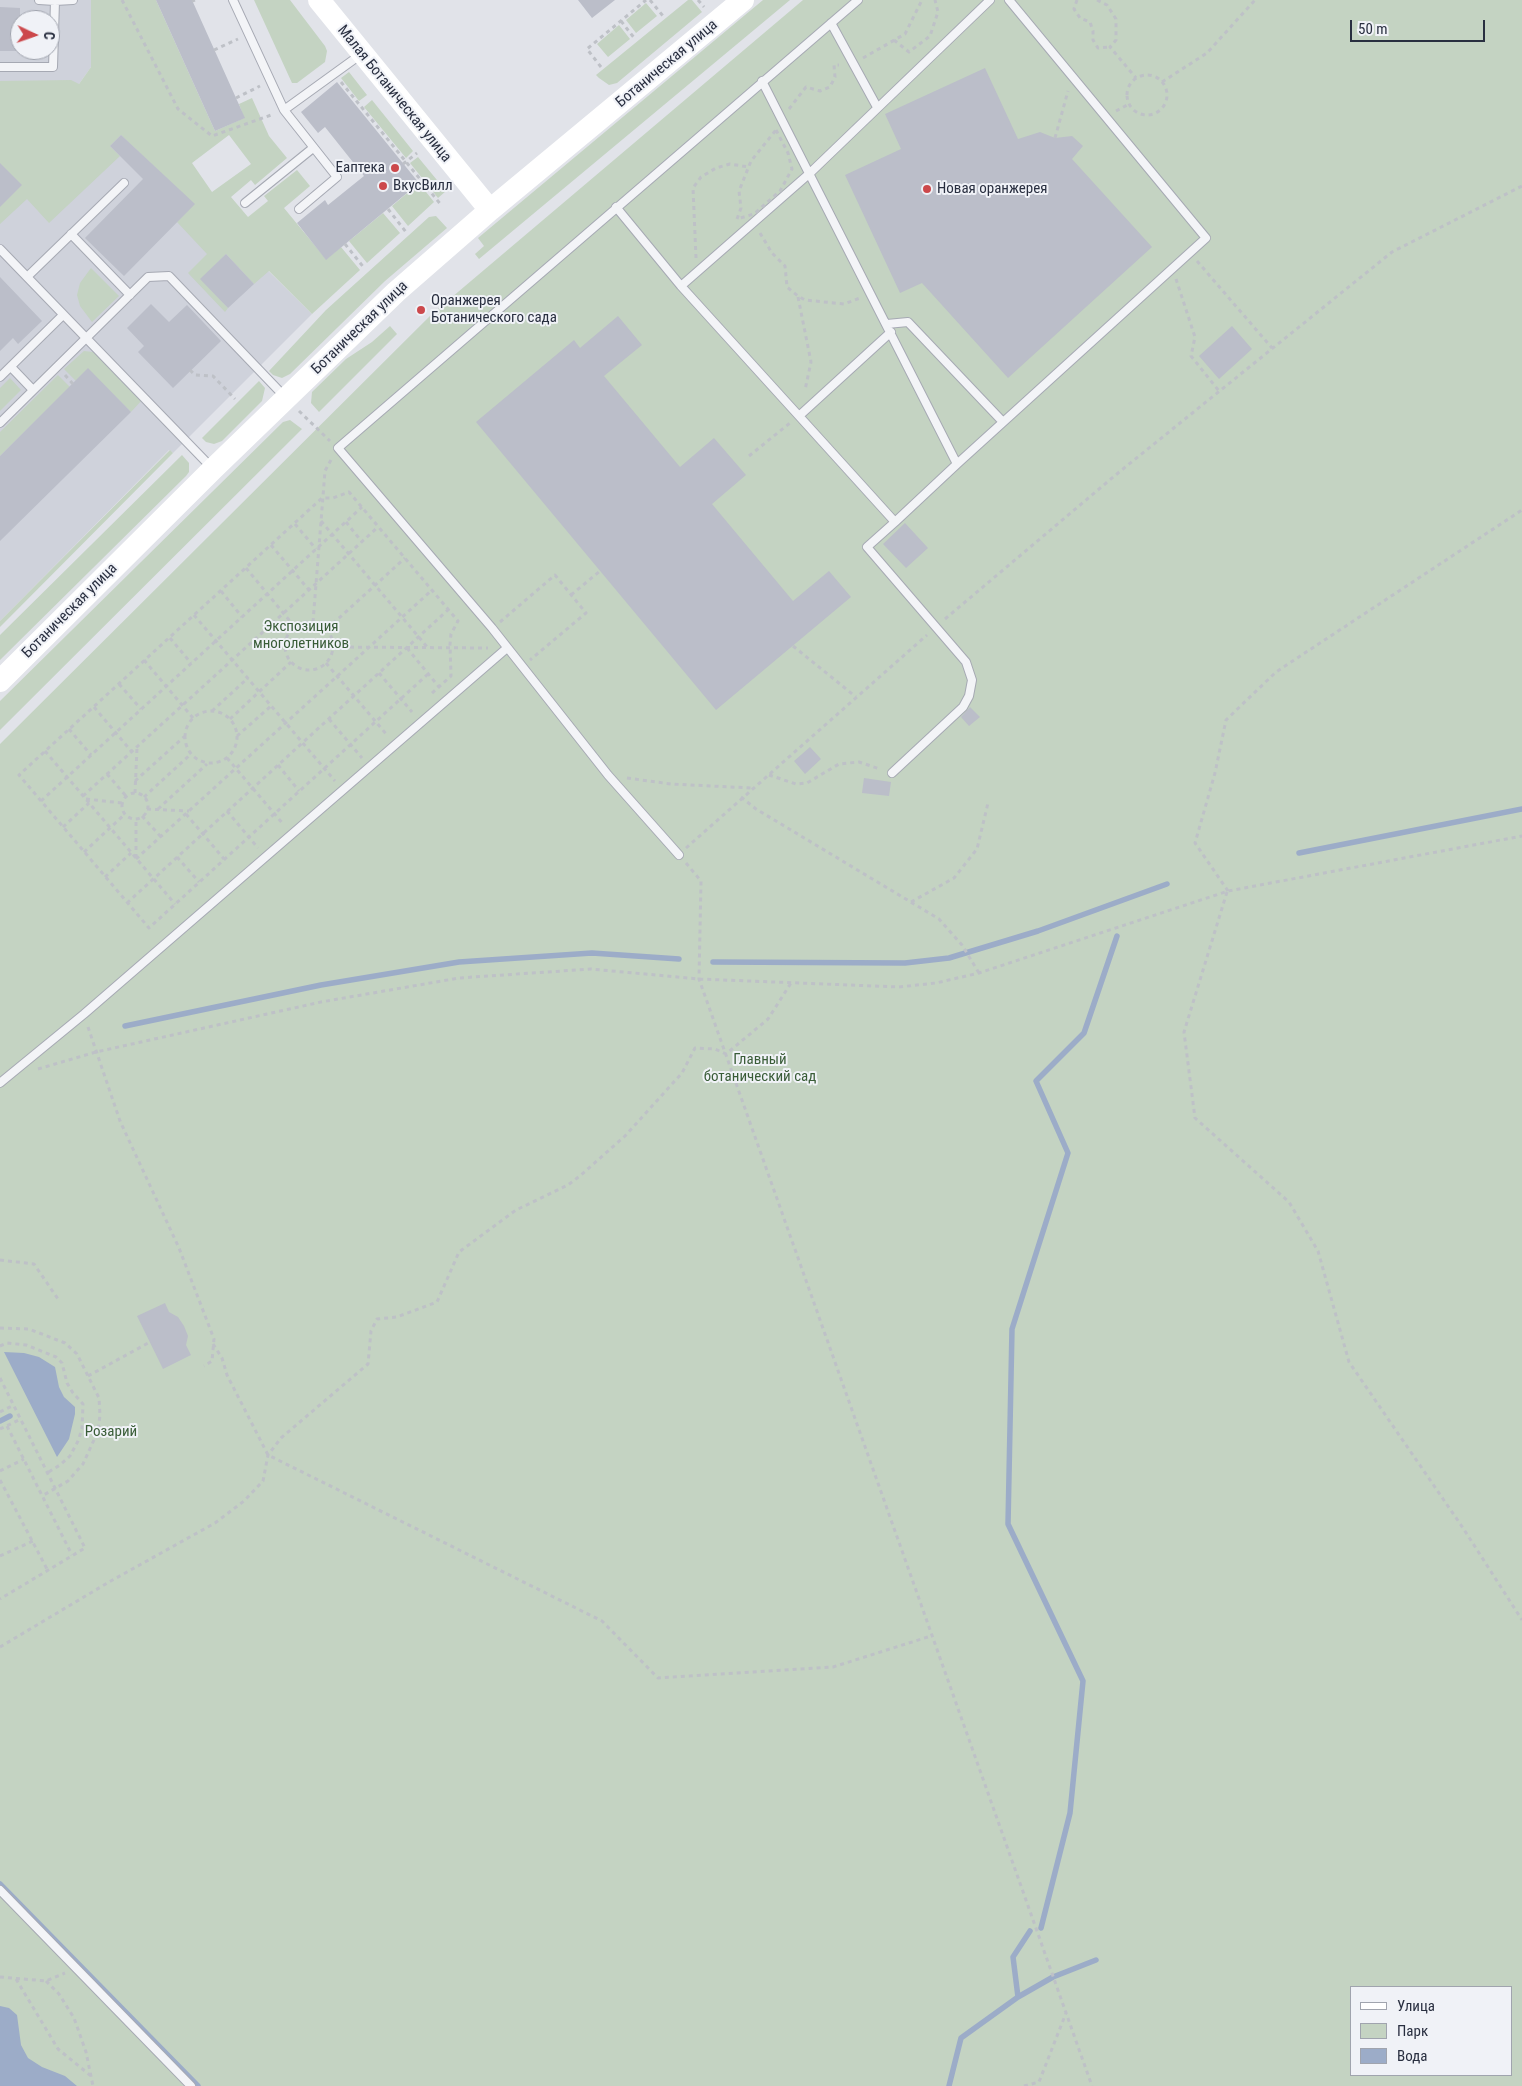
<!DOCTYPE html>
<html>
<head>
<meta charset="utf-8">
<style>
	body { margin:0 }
	#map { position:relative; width:1522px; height:2086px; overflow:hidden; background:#e1e3e9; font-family:"Roboto Condensed",sans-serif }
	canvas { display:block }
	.legend { position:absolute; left:1350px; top:1986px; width:162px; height:90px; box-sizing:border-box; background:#f0f2f7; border:1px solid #a0a4ae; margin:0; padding:6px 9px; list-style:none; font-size:15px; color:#292f40 }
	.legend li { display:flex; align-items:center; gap:10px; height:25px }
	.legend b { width:25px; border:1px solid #a0a4ae }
	.north { position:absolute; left:10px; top:10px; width:50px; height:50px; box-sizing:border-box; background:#f0f2f7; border:1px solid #a0a4ae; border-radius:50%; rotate:93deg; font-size:14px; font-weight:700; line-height:20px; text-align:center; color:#292f40 }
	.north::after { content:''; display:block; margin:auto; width:18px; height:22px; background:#cc484b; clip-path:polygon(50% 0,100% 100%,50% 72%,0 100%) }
	.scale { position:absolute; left:1350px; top:20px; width:135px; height:22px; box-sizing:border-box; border:2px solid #292f40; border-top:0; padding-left:6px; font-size:15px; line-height:18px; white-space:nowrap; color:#292f40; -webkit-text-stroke:4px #f0f2f7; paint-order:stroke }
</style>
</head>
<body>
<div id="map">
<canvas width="1522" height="2086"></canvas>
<ul class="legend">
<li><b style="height:6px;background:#fff"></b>Улица</li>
<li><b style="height:14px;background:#c4d3c2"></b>Парк</li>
<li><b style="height:14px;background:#9cacc8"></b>Вода</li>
</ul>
<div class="north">С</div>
<div class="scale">50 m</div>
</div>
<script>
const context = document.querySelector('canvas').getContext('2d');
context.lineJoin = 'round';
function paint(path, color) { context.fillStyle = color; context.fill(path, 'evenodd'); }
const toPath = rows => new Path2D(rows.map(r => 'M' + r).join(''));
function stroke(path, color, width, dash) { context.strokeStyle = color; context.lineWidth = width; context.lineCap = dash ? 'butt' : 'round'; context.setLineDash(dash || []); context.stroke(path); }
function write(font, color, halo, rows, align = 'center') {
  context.font = font + ' "Roboto Condensed",sans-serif'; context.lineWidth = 4; context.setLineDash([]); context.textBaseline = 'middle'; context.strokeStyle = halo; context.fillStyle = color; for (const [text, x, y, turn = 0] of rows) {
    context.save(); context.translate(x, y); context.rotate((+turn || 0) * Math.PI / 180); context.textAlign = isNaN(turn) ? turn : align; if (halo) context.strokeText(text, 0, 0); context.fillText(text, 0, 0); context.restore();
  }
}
const built = toPath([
	[0,0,91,0,91,67,79,84,312,314,173,453,169,450,0,621],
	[20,20,50,20,50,50,20,50]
]);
const green = toPath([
	[91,0,156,0,215,131,244,118,239,104,252,98,269,136,287,158,255,185,251,180,231,197,248,217,268,201,264,196,297,170,310,186,284,208,326,259,341,247,360,270,312,314,269,271,254,284,226,254,201,279,228,308,225,312,188,273,207,254,177,222,194,204,121,135,110,146,120,156,49,223,27,199,0,224,0,81,71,80,79,84,91,67],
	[229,135,251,164,212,192,192,163],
	[254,0,290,0,325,46,327,51,325,62,297,83,292,83],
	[688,0,692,0,702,12,617,83,609,85,599,78,596,75],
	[763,0,790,0,479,259,475,254,484,246,478,238],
	[803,0,1522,0,1522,2086,0,2086,0,744,432,314],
	[1351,1987,1511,1987,1511,2075,1351,2075],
	[646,3,657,16,636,33,626,20],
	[619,25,630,39,608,57,597,44],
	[349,72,367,95,359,101,341,78],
	[372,100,413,151,406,158,364,107],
	[418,157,446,191,438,198,410,163],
	[419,183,434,202,408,226,392,206],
	[383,213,400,233,367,263,349,241],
	[436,216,447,228,385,281,290,374,282,378,273,375,269,371,326,310,429,217],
	[91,268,119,296,92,322,80,306,77,295,80,283],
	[390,326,397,334,319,412,311,403,312,392,346,359,372,342],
	[84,351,93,352,98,356,142,400,131,412,88,369,76,381,64,369],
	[58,375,70,387,0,456,0,432],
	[10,378,21,390,0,411,0,388],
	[259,381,265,388,262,401,222,441,214,444,206,442,202,438],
	[290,420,302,429,0,730,0,701,283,422],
	[170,450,173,453,0,627,0,621],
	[182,455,189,463,189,472,186,476,0,660,0,635]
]);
const water = toPath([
	[4,1352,24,1353,39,1357,55,1367,59,1387,64,1397,75,1407,75,1414,69,1439,57,1457],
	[0,2006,9,2008,17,2015,21,2045,28,2058,42,2067,65,2076,77,2086,0,2086]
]);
const stream = toPath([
	[1299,853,1522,809],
	[713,962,905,963,949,958,1038,931,1167,884],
	[125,1026,321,985,459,962,592,953,679,959],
	[0,1421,10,1416],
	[0,1884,198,2086],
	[1041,1928,1070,1813,1083,1681,1008,1524,1012,1329,1068,1153,1036,1081,1084,1033,1117,936],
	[1018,1997,1013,1957,1030,1931],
	[949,2086,961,2038,1018,1997,1053,1977,1096,1960]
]);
const building = toPath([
	[156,0,192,0,245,118,215,131],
	[578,0,615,0,592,18],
	[0,7,20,8,20,51,0,51],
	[985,68,1018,139,1040,132,1055,138,1072,136,1083,146,1072,159,1152,247,1008,378,922,283,900,293,845,175,901,149,885,114],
	[337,82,419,183,326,260,297,223,325,200,328,205,364,176,325,127,318,133,301,112],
	[121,135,195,204,124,276,85,238,143,179,110,146],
	[0,163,22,185,0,207],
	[226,254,254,284,228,308,200,279],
	[0,277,42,321,18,344,13,338,0,351],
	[151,304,169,322,187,305,221,341,173,388,138,352,144,346,127,328],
	[618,316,642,345,604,376,680,467,714,438,746,475,712,504,793,601,829,571,851,597,716,710,476,422,574,340,580,348],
	[1232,326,1252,349,1219,379,1199,356],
	[88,368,131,412,0,541,0,456],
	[905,523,928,548,906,568,883,544],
	[970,707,980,717,969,726,961,717],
	[810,747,821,759,805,774,794,761],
	[864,778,891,782,889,796,862,793],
	[165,1303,169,1312,178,1317,184,1326,188,1336,186,1345,191,1355,163,1369,137,1316]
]);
const path = toPath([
	[122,0,178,109,212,136,274,114],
	[650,0,663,16],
	[698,0,704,7],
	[1077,0,1074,9,1080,18,1090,22,1093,31,1093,40,1098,48,1110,47],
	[1097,0,1107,5,1116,19,1116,40,1110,47,1136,78],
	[192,1,195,0],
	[621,21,635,39],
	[894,40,909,52,930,36,938,12,935,0],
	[214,50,238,39],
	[863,58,905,34,922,0],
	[601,67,587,49,646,0],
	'1127 95a20 20 0 1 1 40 0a20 20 0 1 1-40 0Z',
	[341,82,442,206],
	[1162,82,1207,53,1255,0],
	[236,98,260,86],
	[789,109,806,87,820,91,830,87,835,77,834,65,839,65],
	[1116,111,1129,104],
	[776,130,788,153,792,169,780,191,754,214,737,219,741,208,739,191,751,161,776,130],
	[1055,138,1068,91],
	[403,164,417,153],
	[388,209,406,232],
	[760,233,772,253,785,266,787,287,798,296,805,300,844,304,860,298],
	[345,244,365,269],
	[696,258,693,188,701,177,716,168,730,164,749,167],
	[1197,261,1272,348],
	[1176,279,1195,337,1191,356,1219,391],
	[798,297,811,362,805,390],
	[190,370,195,375,213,376,235,399],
	[65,375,73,384],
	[299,411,330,441],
	[749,456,790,423],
	[321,521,428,648],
	[346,522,362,542],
	[295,524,316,549],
	[271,545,309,590],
	[246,568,294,626],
	[221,591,242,617],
	[571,595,600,571],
	[194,615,335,781],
	[945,619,1118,473,1392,252,1522,186],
	'285 646a24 24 0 1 1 48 0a24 24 0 1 1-48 0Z',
	[313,622,325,471,332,458],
	[500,622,555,575,586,613,530,660],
	[327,629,405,558],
	[170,638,191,663],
	[793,646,856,697],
	[334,647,488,648],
	[407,648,439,687],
	[144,660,193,718],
	[326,663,387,735],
	[379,673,412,712],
	[428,674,149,928,19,775,322,498,333,498,349,492,458,621,451,634,450,644,451,676,430,695],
	[119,684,141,709],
	[94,707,132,752],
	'185 737a26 26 0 1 1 52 0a26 26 0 1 1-52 0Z',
	[212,711,248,678],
	[230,719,291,662],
	[329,719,362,758],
	[69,729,91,755],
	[237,736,271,706],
	[45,751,175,904],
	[227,758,284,825],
	[278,765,299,791],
	[107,774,126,796],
	[769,775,796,784,807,783,839,764,859,762,880,769],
	[627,778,671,784,752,788],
	[135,781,185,736],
	[135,793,137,748],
	'122 806a13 13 0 1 1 26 0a13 13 0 1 1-26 0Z',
	[83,796,378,527],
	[144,797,191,754],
	[741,797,756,809,939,919,962,945,979,973],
	[86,799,122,803],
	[41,801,362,507],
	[147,809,189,811],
	[158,809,207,764],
	[227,811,258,848],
	[186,814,224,859],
	[142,816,161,837],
	[63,827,89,803],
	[686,848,927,635],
	[84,852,125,814],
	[177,857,199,882],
	[136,858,136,818],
	[136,859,432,590],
	[686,863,701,881,699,979,1092,2086],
	[105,877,131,853],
	[1228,891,1195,843,1215,773,1226,720,1276,672,1522,510],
	[1227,892,1184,1032,1195,1118,1289,1202,1318,1251,1349,1362,1463,1528,1522,1620],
	[911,902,954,878,977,849,988,803],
	[127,903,449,609],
	[88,1027,120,1121,179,1248,214,1339,212,1361,204,1366],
	[38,1069,96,1052,321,1002,459,978,591,969,699,979,899,987,936,983,979,973,1228,891,1522,836],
	[0,1260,34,1264,58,1299],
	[0,1328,29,1329,65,1343,77,1354,99,1398,100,1415,98,1431,83,1464,68,1481,42,1496],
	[213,1344,222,1358,227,1375,268,1455,602,1621,658,1678,833,1667,931,1636],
	[0,1346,7,1343,26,1345,56,1357,62,1363,67,1383,73,1393,83,1404,82,1429,78,1441,70,1456,60,1465,47,1473],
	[88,1376,150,1342],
	[0,1378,85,1548,0,1599],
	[0,1412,14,1405],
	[7,1426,72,1555],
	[0,1429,21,1419],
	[0,1471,24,1459],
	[0,1480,47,1569],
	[0,1556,33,1541],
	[0,1647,109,1582,215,1523,244,1501,263,1481,268,1455,281,1438,368,1364,371,1331,377,1319,397,1317,437,1302,459,1252,516,1210,568,1185,581,1175,625,1136,682,1073,695,1048,715,1049,726,1054,768,1019,791,983],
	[0,1977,46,1981,65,1973],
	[16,1979,58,2049,91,2076],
	[46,1981,59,1994,74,2018,86,2052,93,2086],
	[1024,2086,1039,2082,1066,2013]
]);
const lane = toPath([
	[39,0,55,1],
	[233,0,284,110,360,55],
	[831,23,877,107],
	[0,67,53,67,55,1,73,0],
	[762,81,957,464,1206,238,1009,0],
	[284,110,337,177,299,209],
	[245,203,313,148],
	[616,207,681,286,799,416,891,332],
	[71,234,130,295],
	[0,249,211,467],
	[27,277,124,183],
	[681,286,810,173,990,0],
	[887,324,908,322,1003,422],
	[11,367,33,390],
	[0,377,63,315],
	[799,416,895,522,867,547,966,662,972,680,969,696,963,707,892,773],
	[0,423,148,277,169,276,284,396],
	[895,522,957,464],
	[679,855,608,775,492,628,338,448,858,0],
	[0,1083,84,1014,507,648],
	[0,1890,191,2086]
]);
const secondary = toPath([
	[319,0,490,210],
	[0,681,213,469,396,292,490,210,743,0]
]);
const markers = [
	[395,168,5,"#cc484b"],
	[383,186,5,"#cc484b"],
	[927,189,5,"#cc484b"],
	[421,310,5,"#cc484b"]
];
const streetNames = [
	["Ботаническая улица",667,64,-40],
	["Малая Ботаническая улица",394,94,51],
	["Ботаническая улица",360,328,-44],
	["Ботаническая улица",70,611,-45]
];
const poiNames = [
	["Еаптека",385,168,"right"],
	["ВкусВилл",393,186],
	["Новая оранжерея",937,189],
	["Оранжерея",431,301],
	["Ботанического сада",431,318]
];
const parkNames = [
	["Экспозиция",301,627],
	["многолетников",301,644],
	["Главный",760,1060],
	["ботанический сад",760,1077],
	["Розарий",111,1432]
];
paint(built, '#cfd2db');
paint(green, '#c4d3c2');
paint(water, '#9cacc8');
stroke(stream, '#9cacc8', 5.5);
paint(building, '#bbbec9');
stroke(lane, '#a6a9b3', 10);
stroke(path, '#bec1c7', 3, [4, 4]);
stroke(lane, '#f3f4f7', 8);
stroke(secondary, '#fff', 22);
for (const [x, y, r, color] of markers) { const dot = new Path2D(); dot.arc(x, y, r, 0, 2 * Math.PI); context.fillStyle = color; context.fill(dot); stroke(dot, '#f0f2f7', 2); }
write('15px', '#292f40', '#f0f2f7', streetNames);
write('15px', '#292f40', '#f0f2f7', poiNames, 'left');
write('15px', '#395c37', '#f0f2f7', parkNames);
</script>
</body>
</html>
